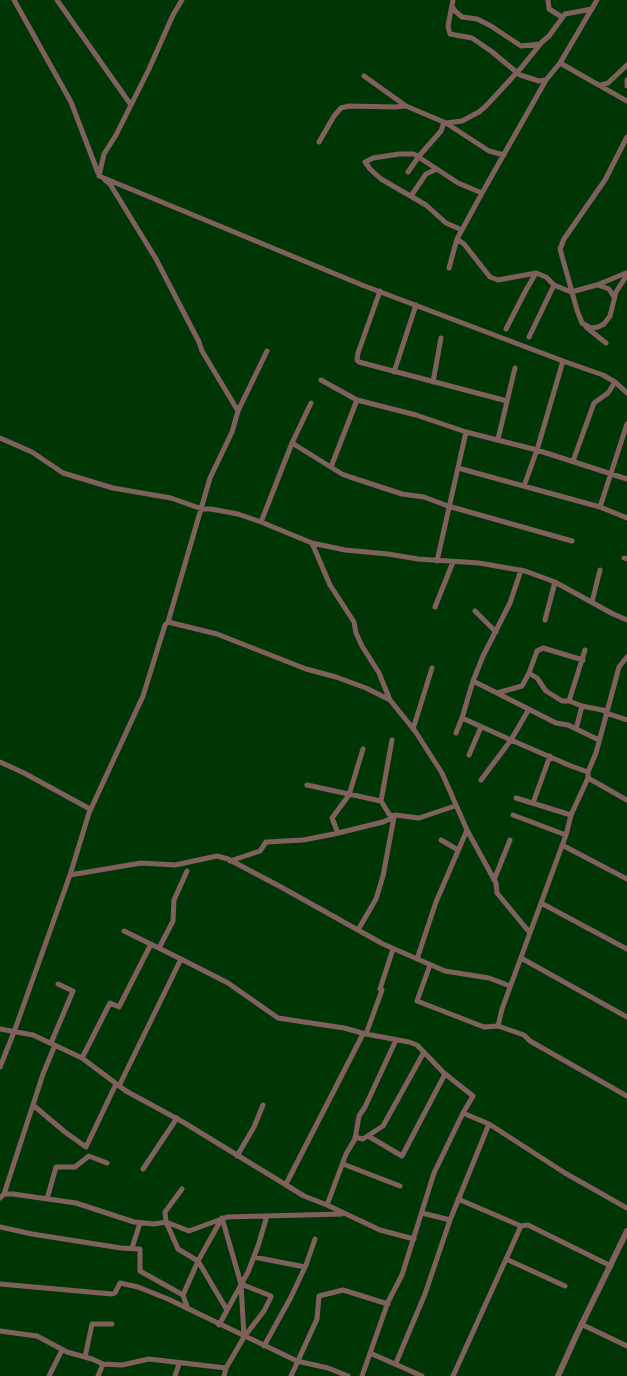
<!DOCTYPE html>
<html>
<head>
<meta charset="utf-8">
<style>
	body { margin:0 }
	canvas { display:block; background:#003606 }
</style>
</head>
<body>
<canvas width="627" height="1376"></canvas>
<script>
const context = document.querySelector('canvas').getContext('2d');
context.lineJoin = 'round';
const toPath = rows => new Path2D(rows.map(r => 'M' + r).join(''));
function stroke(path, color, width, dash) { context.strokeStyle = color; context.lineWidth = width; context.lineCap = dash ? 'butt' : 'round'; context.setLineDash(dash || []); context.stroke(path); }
const minor = toPath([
	[14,0,71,102,98,173],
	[57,0,131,105],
	[182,0,173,15,149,69,116,135,104,154,99,176,362,285,563,361],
	[453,0,448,26,450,34,472,38,491,51,520,75,539,81,546,80],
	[548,0,549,9,562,17],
	[452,6,455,11,462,17,477,19,491,26,521,46,540,44],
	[560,63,627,101],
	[364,76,406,106,446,123,489,151,504,155],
	[627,80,627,86],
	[601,85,608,83,627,65],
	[446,123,462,121,479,112,486,106,521,68,542,42,549,36,565,14,592,9],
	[627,137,605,180,564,239,560,249,577,310,582,323,591,328,598,327,604,324,610,316,616,292,627,275],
	[319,142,334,116,341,108,349,106,395,107,405,106],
	[408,172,419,156,441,131,444,122],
	[105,180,110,184,156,259,199,342,202,351,238,411],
	[411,196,426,174,437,169],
	[462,230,446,223,426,205,381,179,370,169,365,162,373,158,399,154,414,154,458,183,482,193],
	[457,239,464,244,490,277,498,280,536,273,546,277,554,285,571,292,597,285,626,273],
	[449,268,457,239,482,193,546,80,560,63,597,0],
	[598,285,609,289,614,297],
	[380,291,358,353,357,360,359,362,507,401],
	[586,327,606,343],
	[506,329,526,290,536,273],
	[529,337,554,285],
	[394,372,416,305],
	[321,380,357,400,416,415,466,432],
	[433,382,441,338],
	[627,424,600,507,627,518],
	[0,438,32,452,63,473,113,488,171,498,202,509,211,509,238,514,261,522,312,543,345,550,388,554,418,559,479,563,525,571,555,582,613,614,627,620],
	[498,439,515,368],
	[292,443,342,474,350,477,402,494,424,497,448,506,572,541],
	[573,461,594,403,608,393,615,382],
	[331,467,357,400],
	[458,468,600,507],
	[524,486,537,450,627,479],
	[261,522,292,443,311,403],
	[312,543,330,585,354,622,356,633,362,646,379,673,390,700,415,731,442,773,467,830,496,883,497,893,530,933],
	[624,558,627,559],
	[437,561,466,432,537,450,563,361,603,375,615,382,627,393],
	[592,602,600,570],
	[435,607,453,562],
	[475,611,496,632],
	[545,620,555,582],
	[168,622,217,634,306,669,336,677,366,688,390,700],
	[585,650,569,701,582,706,607,711],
	[473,681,497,693,522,686,529,673],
	[497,693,556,723,568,725,599,740],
	[569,701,562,701,546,691,537,678,529,673,537,651,543,648,583,660],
	[529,709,511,740,571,766,588,772],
	[606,713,627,720],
	[462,718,511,740,481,780],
	[413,729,432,668],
	[576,729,582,706],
	[456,733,462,718,473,681,483,656,510,603,521,570],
	[392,740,381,801,389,814,394,817,395,815,419,818,455,806],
	[469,755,481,727],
	[0,762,24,773,90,809],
	[588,778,627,800],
	[307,785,381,801],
	[516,798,571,815],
	[533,803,550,756],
	[513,815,566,835],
	[338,833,332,818,349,795,363,749],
	[441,840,458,850],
	[562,845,627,879],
	[230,861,260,851,266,842,303,840,334,834,383,822,394,817,383,876,376,899,358,930],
	[70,875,141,863,175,865,217,856,228,859,281,887,383,944,445,971,489,978,510,986],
	[494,880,510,840],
	[541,903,627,949],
	[124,931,181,959],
	[159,948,173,921,174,900,187,871],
	[521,958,627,1017],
	[417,959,436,902,467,830],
	[430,965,417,1001,484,1027,498,1026,502,1009,566,835,571,815,588,778,588,772,596,753,619,667,627,657],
	[498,1026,524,1035,530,1041,627,1096],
	[0,1029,33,1035,82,1058,126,1091,183,1122,304,1196,327,1205,380,1230,414,1239],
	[366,1034,382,990,380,989,393,949],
	[51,1043,73,991,58,984],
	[82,1058,110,1003,119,1007,151,944],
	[0,1067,14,1032,70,875,89,813,143,696,165,625,168,622,210,478,232,432,238,411,267,351],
	[119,1086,181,959,228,983,278,1018,344,1028,366,1034,409,1042,417,1045,444,1073,473,1096,463,1113,434,1173,402,1275,388,1302,362,1376],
	[33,1105,65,1132,86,1147,116,1084],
	[463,1113,489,1124,565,1173,627,1208],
	[368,1136,402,1156,445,1074],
	[355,1137,363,1139,383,1126,424,1052],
	[237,1156,254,1127,263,1105],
	[343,1164,400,1186],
	[143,1169,177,1118],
	[286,1184,363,1034],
	[182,1189,165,1212,166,1222,178,1249,198,1261,227,1310],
	[4,1194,13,1194,76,1203,134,1222,154,1224,166,1222,189,1231,227,1217,342,1214],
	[0,1198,4,1194,43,1074,55,1045],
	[47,1199,56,1167,75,1167,89,1156,107,1163],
	[458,1199,521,1226,528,1225,611,1266],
	[327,1205,346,1154,355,1139,359,1116,365,1107,396,1040],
	[422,1213,450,1220],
	[222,1218,241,1284,244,1337],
	[0,1227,32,1234,121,1248,140,1249,140,1271,183,1295,188,1309],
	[132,1248,140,1223],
	[254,1257,305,1267],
	[506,1259,565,1286],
	[0,1284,112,1294,115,1293,120,1283,138,1287,168,1299,297,1361,328,1368,348,1376],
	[183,1295,198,1261,222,1218],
	[581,1324,627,1346],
	[219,1325,248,1272,258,1246,267,1216],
	[0,1331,37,1336,67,1352,92,1359,103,1364,122,1365,149,1359,226,1368],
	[264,1346,291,1297,306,1265,315,1239],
	[370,1353,422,1376],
	[85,1357,92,1324,112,1324],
	[396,1363,425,1294,450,1220,489,1124],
	[49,1376,62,1350],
	[98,1376,103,1364],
	[175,1376,179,1364],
	[224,1376,226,1368,244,1337,264,1311,271,1297,271,1296,241,1284],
	[291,1376,317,1319,319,1296,343,1290,388,1304],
	[453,1376,521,1226]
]);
const tertiary = toPath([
	[558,1376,576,1336,627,1231]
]);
stroke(minor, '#80605d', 5);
stroke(tertiary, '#80605d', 6);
</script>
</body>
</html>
